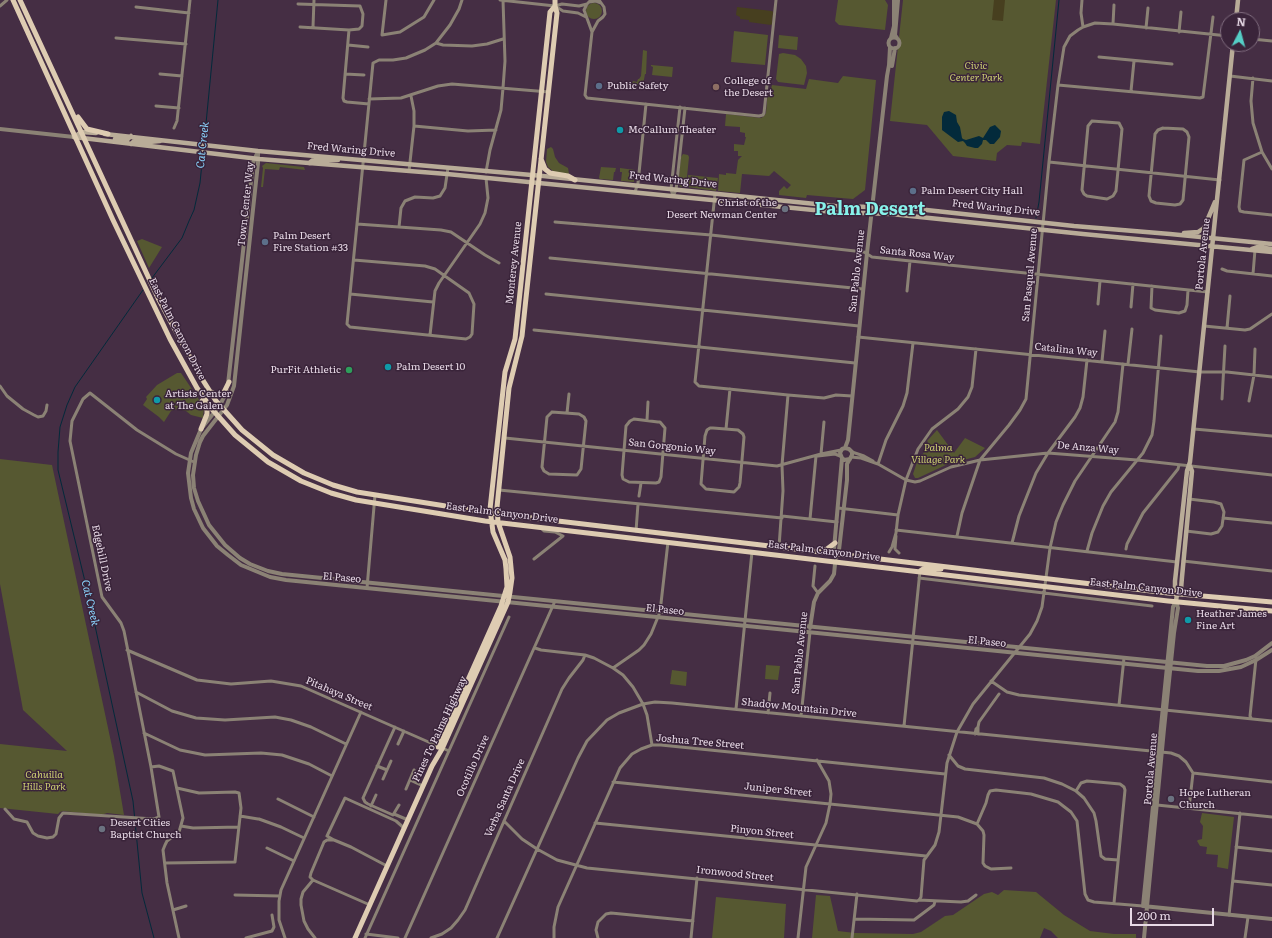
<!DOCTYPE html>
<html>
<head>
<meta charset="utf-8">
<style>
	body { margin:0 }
	#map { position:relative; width:1272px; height:938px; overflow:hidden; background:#452e44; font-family:Literata,serif }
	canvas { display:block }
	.north { position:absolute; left:1220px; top:12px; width:40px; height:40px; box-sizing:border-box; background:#3a243a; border:1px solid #806d7f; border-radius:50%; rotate:6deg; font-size:11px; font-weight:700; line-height:16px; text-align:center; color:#e8dae7 }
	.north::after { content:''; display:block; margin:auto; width:14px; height:18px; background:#55cec6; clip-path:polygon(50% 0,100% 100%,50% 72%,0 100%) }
	.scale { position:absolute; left:1130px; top:908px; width:84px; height:18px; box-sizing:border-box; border:2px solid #e8dae7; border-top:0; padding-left:5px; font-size:12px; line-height:14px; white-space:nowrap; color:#e8dae7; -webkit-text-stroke:3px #3a243a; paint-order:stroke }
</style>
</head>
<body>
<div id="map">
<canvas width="1272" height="938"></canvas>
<div class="north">N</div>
<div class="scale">200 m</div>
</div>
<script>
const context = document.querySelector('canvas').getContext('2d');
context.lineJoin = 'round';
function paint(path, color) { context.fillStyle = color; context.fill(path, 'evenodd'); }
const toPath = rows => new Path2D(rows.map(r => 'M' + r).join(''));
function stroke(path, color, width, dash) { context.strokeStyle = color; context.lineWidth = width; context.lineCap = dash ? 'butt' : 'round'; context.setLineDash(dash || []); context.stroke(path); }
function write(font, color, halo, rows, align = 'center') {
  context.font = font + ' Literata,serif'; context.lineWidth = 3; context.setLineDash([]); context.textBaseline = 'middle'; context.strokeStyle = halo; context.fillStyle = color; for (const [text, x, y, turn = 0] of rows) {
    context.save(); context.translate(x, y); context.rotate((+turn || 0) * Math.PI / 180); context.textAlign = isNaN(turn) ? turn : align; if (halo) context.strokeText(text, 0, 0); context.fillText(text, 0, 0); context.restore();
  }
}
const green = toPath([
	[838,0,885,0,888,5,885,30,839,25,835,21],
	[903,0,1056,0,1040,144,1022,142,1021,146,1007,145,997,153,996,161,953,156,927,125,890,121],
	'586 11a8 8 0 1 1 16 0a8 8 0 1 1-16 0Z',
	[734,31,768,35,765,65,731,62],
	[779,35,798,37,797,50,778,48],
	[643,50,647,51,646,74,645,74,643,85,632,84,633,81,637,82,638,79,639,79,641,76],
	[783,53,795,55,801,59,806,66,807,73,804,85,778,82,776,79,779,54],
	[651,65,673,67,672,77,652,75,653,67,651,66],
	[843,76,876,80,865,190,853,199,807,195,806,198,779,195,779,191,784,186,787,189,791,185,774,171,769,176,742,174,740,193,718,191,719,174,726,175,726,173,736,174,738,160,742,156,738,156,738,151,734,151,734,144,744,145,746,137,745,137,745,133,740,132,740,127,725,126,726,114,761,118,764,116,766,113,768,90,771,89,772,85,806,89,809,79,838,83],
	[551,147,553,149,555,157,559,163,568,168,569,174,554,172,548,167,546,162,547,149],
	[683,154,688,155,689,157,686,187,681,187,678,184,681,157],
	[266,163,304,167,305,170,280,167,279,170,265,169,263,187,261,187,263,168,262,166],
	[601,167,616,168,615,172,614,172,613,180,600,179,599,178],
	[620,168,635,170,634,182,621,181,622,172,620,172],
	[688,175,718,178,716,191,687,187],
	[142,239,162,247,149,268,137,241],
	[177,373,181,373,204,407,203,418,191,415,186,411,177,409,171,411,164,422,159,417,143,405,147,399,146,397,157,385],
	[937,430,954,453,965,438,985,448,975,457,948,464,918,478,915,478,913,474,919,456,923,454,928,442,927,441],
	[0,459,52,465,114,756,124,815,107,813,101,815,63,811,60,812,58,814,0,808,0,744,67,751,23,710,0,584],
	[766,665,780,666,778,680,765,679],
	[672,670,687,672,686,686,670,684],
	[1202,813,1234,817,1228,869,1217,867,1218,855,1206,854,1207,847,1200,846,1197,841,1198,840,1202,839,1203,826,1200,822],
	[1004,890,1036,892,1064,915,1090,931,1114,934,1136,934,1136,938,1058,938,1051,931,1044,928,1040,938,812,938,816,895,830,896,838,931,855,933,913,934,921,932,945,916,953,915,984,894,992,892,998,895],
	[716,897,786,904,784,938,712,938]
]);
const sand = toPath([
	[994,0,1005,0,1003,21,992,20],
	[737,7,772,11,773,12,772,24,771,25,749,22,749,20,740,19,740,17,736,15]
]);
const water = toPath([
	[949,111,956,115,957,122,960,127,962,138,963,139,966,140,979,136,983,138,990,127,995,125,1001,131,1000,137,994,144,990,144,986,140,983,140,982,144,978,148,975,148,967,146,965,143,963,141,958,142,942,130,942,117,944,112]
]);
const stream = toPath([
	[204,144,218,0],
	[1036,218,1039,202,1059,0],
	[152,278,182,238,189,221,194,210,200,183,203,153],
	[143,290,75,387,67,405,60,427,58,452,58,470,89,598,133,801,142,893,154,938]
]);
const minor = toPath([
	[386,0,382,35,400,32,424,17,434,0],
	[500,0,555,6,563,11,578,13,586,17],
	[591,0,587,4,584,10,592,32],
	[599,0,604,7,605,14,603,17,598,21,592,32,585,95,587,98,759,116,763,115,764,113,776,0],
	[1082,0,1081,13,1083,27],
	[589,2,596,1,601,3],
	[298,4,360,6,363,14,362,26,359,29,349,30,300,27],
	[0,6,7,0],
	[555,6,562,4,579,6,587,4],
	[136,7,189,13],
	[1113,24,1114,5],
	[313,27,314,0],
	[1146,28,1148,8],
	[349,30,343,98,344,101,347,102,369,104],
	[1179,32,1181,12],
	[116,38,186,44],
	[1252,39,1272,41],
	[436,43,443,45,472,46,487,44,503,39],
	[348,45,368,47],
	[1099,57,1172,64],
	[160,74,182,76],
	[345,74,364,75],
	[1230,76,1272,81],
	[1253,78,1251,101,1253,123,1262,152,1272,169],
	[1058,85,1200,98,1203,97,1213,17],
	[1131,91,1134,61],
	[369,99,401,98,438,86,452,84,549,92],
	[156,106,179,108],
	[1092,121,1119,123,1122,129,1116,191,1113,196,1107,199,1087,196,1084,194,1082,190,1088,126,1092,121],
	[414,126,468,131,496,130],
	[174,128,177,121,190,0],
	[1163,128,1183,129,1187,132,1189,137,1183,200,1180,204,1175,205,1156,203,1151,201,1149,196,1155,134,1158,130,1163,128],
	[1262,152,1244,160,1239,207,1240,211,1244,212,1272,215],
	[1049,162,1220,180],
	[409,171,414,126,414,111,411,96],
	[486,172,490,150,501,110,503,88,505,61,503,0],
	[635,192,638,183,646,104],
	[715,194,695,382,699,386,788,395,824,398,836,395,852,396],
	[673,196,671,189,680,107],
	[673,196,676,190,685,108],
	[555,222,711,235,864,252,872,257,1208,292],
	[357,224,441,230,451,232,485,255,499,263],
	[399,227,401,208,405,201,415,197,433,198,440,196,445,188,448,168],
	[550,258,863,289],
	[354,260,425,266,435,269,469,293,474,304,472,334,470,337,466,339,350,327,347,324,357,224,373,63,379,60,393,60,406,58,425,50,436,43,450,25,459,9,462,0],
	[1222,269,1227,271,1272,276],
	[1253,274,1255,250],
	[1152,286,1151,308,1155,310,1179,313,1185,311,1187,305,1188,290],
	[907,291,910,261],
	[350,294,433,302],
	[546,294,859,326],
	[1098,304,1100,281],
	[1131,307,1133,284],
	[1204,326,1245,330,1250,329,1272,314],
	[1227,328,1230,296],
	[534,330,855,363],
	[430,335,435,291,439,283,480,224,485,213,488,198,486,178],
	[858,337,1200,372,1227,372,1272,377],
	[1102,361,1105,331],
	[1128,364,1132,329],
	[0,386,7,396,23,409,34,415,38,417,43,416,46,411,47,405],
	[1222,399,1225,346],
	[1249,401,1254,375,1255,349],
	[552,412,579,414,584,417,586,421,581,469,577,475,549,474,544,471,542,467,547,417,552,412],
	[567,413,569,394],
	[634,419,658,422,660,422,665,428,661,477,659,482,656,483,629,482,623,479,622,475,626,426,630,421,634,419],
	[647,420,648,402],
	[710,428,713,428,738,430,743,434,744,437,740,483,739,487,734,492,706,489,701,484,705,436,707,430,710,428],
	[726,429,730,389],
	[1194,429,1272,436],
	[505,438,777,466,821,454,841,450],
	[852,452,864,456,873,461],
	[821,454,824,422],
	[818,456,835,454,840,456],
	[851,457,861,458,878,464,906,480,915,482,920,481,951,467,980,460,1048,453,1137,460,1272,475],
	[878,464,886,440,903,406,907,393,913,343],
	[499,490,782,518],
	[639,496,641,483],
	[838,508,898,515],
	[782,516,837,522],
	[1223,518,1272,523],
	[810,519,816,456],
	[896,530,1177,562],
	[636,531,638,504],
	[1186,531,1211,534,1218,532,1222,526,1224,512,1221,504,1214,502,1189,499],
	[896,536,895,549,899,553],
	[957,536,962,513,980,460,1009,425,1020,410,1026,399,1049,162,1058,85,1064,47,1070,36,1078,30,1083,27,1095,23,1113,24,1228,36],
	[1012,543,1019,516,1036,473,1048,453,1075,417,1080,408,1083,397,1087,360],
	[779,547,783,491,782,465,788,395],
	[1126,549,1127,544,1143,513,1178,469,1179,465],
	[1087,551,1092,533,1103,506,1111,492,1143,453,1152,435,1154,421,1161,336],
	[889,552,892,547,896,533,898,515,906,480,918,449,932,429,958,409,968,397,972,387,976,349],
	[534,559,563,536,555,532,544,531,542,529],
	[1183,561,1272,571],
	[815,566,813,586,818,593],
	[919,578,1152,606],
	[367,588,375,495],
	[535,648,541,650,585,655,594,658,613,668,623,675,633,687,643,704,647,715,652,745],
	[127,650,197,680,231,684,271,681,301,686,449,751],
	[613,668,639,650,644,645,651,634,660,612,668,542],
	[991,681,1007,692,1019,695,1272,721],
	[136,692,172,711,196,718,225,720,275,717,291,720,311,727,346,744],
	[1119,705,1124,658],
	[736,709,752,552],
	[768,713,770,693],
	[801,716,810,632],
	[1251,718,1250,716,1256,659],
	[904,726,920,571],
	[395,727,363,798,365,802,368,804,393,815,399,805],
	[978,727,979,722,999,694],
	[144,733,180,750,205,755,261,753,282,755,309,764,332,776],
	[975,734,976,729,978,727,978,734],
	[398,744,404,731],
	[949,755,958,766,965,769,1044,778,1062,784,1076,791,1084,798,1094,813,1096,821,1101,856,1105,859,1118,860],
	[377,766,387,770],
	[151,767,159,766,173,771,183,818,179,832,167,841,165,845,163,850,167,883,179,938],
	[1193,773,1272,782],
	[383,779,391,761],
	[410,780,423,786],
	[613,782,958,817,977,824,983,831,984,835,983,863,985,866,991,869,1011,868],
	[406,789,414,770],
	[1076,791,1081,783,1087,781,1120,784,1124,787,1125,790,1114,903],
	[278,799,314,817],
	[1157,805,1272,817],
	[371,806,376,795],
	[5,809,14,819,27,822,33,833,38,836,47,838,53,837,56,834,59,818,63,813,154,819,159,817,151,767,124,631,121,623,102,597,70,441,72,421,83,399,90,393,137,430,176,454,194,462],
	[394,814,408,820],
	[240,816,258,819],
	[259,819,281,827,304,838],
	[504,821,522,839,537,849,557,860,587,868,917,901,919,900,961,902,968,901,976,895],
	[595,823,926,856],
	[977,824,986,803,988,795,990,791,996,790,1031,794,1058,802,1071,812,1077,821,1085,894,1088,900,1094,902,1143,906],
	[181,826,193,828,239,827],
	[334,840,327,836,345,798,396,821,404,828],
	[1236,847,1272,851],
	[267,848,294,861],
	[165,863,235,862,241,808,239,793,235,792,199,793,177,788],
	[313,880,370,905],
	[1233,881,1272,885],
	[235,895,280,896],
	[919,900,921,897,924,860,935,845,939,832,947,763,957,732,973,704,1030,634,1037,621,1042,607,1050,548,1056,522,1063,505,1075,481,1115,422,1118,412,1123,364],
	[173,910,186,906],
	[1229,915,1240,813],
	[855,919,914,920,934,905,935,901],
	[366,934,398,938],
	[246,938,272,931,274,927,272,915],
	[285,938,279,920,279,901,281,890,361,712],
	[315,938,308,929,304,921,301,905,301,899,303,892,313,880,310,877,311,873,324,842,327,840,334,840,351,847,387,866],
	[365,938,509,617],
	[405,938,555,601],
	[431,938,442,934,451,928,458,920,465,910,562,689,569,678,583,660,585,655],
	[497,938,578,758,587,741,607,720,619,713,643,704,655,702,672,703,1171,753,1179,756,1186,762,1193,773,1189,808],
	[554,938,554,927,558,907,620,768,632,754,641,749,652,745,661,745,945,774],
	[598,938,596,930,598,922,606,914,611,913,693,921],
	[691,938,697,878],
	[798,938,806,867,826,823,830,804,831,794,829,781,817,760],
	[852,938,857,894],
	[1245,938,1248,917]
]);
const tertiary = toPath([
	'888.5 43a5.5 5.5 0 1 1 11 0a5.5 5.5 0 1 1-11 0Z',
	[891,38,894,26,894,0],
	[897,38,895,35,898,0],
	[892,66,895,48],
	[0,129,74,137],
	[258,151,258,163,234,386,227,405,203,436,200,442,196,455,193,475,194,488,198,501,209,525,225,545,240,558,250,564,268,571,282,574,1207,666,1224,666,1246,660,1255,656,1272,643],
	[228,384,253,163,258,151],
	[227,391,220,405,201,429,191,453,188,473,191,498,194,509,203,528,217,546,228,555,241,565,270,577,286,580,1198,671,1219,671,1241,667,1256,660,1272,650],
	[845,448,848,440,867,253,887,76,889,65,890,47],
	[836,554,834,549,842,458],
	[1176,601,1173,607,1143,906,1272,919],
	[810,628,814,602,818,593,830,581,834,574,836,554,839,550,847,480,847,464,852,455,852,452,849,449,845,448,842,449,840,453,842,458,844,460,850,459],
	[1144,938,1164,729,1174,633,1178,608,1176,601]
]);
const secondary = toPath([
	[1236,20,1238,0],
	[105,134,258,151,543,176,835,206,908,208,1074,226,1170,234,1272,244],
	[74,137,81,132,96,133],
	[74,137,259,159,447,174,834,212,891,214,1083,234,1272,252],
	[115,139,127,140,131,136],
	[131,144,134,141,149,142,160,141],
	[309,163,313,160,338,160],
	[1184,233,1198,232,1204,228,1215,202],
	[1252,249,1258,247,1272,249],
	[1177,594,1181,589,1182,577,1192,471,1190,466],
	[1176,601,1177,594,1175,587,1175,581,1187,471,1190,462,1233,44]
]);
const primary = toPath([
	[13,0,113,220,170,339,197,388,211,408,235,435,268,462,301,481,331,493,356,500,485,521,1168,601,1272,611],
	[20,0,158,298,199,374,216,401,242,430,273,455,304,473,333,485,357,492,490,513,1168,593,1272,602],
	[78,117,87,129,108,134],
	[541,159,545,169,550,173,568,176,575,180],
	[211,392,217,395,223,394,229,382],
	[201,429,207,414,207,410,202,401],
	[821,551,827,549,835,543],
	[920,571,923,569,926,568,941,569],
	[438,747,501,606,507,587,506,569,505,560,493,532,490,509,505,372,515,339,550,12,555,6],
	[355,938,432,766,442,749,508,602,510,592,512,578,510,557,498,522,497,507,509,388,522,336,526,298,557,13,555,6,555,0]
]);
const markers = [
	[599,86,4,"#5c6f8a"],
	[716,87,4,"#8d6e63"],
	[620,130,4,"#0f9aa8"],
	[913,191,4,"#5c6f8a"],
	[785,209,4,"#6b7280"],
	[265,242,4,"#5c6f8a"],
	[388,367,4,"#0f9aa8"],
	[349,370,4,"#2e9e5b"],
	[157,400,4,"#0f9aa8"],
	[1188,620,4,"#0f9aa8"],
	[1171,799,4,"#6b7280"],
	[102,829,4,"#6b7280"]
];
const parkNames = [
	["Civic",976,66],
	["Center Park",976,78],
	["Palma",938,448],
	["Village Park",938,460],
	["Cahuilla",44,775],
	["Hills Park",44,787]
];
const poiNames = [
	["College of",724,81],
	["the Desert",724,93],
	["Public Safety",607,86],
	["McCallum Theater",628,130],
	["Palm Desert City Hall",921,191],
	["Christ of the",777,203,"right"],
	["Desert Newman Center",777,215,"right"],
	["Palm Desert",273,236],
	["Fire Station #33",273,248],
	["Palm Desert 10",396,367],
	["PurFit Athletic",341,370,"right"],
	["Artists Center",165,394],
	["at The Galen",165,406],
	["Heather James",1196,614],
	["Fine Art",1196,626],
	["Hope Lutheran",1179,793],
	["Church",1179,805],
	["Desert Cities",110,823],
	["Baptist Church",110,835]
];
const streetNames = [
	["Fred Waring Drive",351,150,5],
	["Fred Waring Drive",673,180,6],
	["Town Center Way",246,204,-84],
	["Fred Waring Drive",996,208,6],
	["Santa Rosa Way",917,254,6],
	["Portola Avenue",1203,254,-84],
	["Monterey Avenue",514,263,-84],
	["San Pablo Avenue",857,271,-84],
	["San Pasqual Avenue",1030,275,-85],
	["East Palm Canyon Drive",177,329,63],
	["Catalina Way",1066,350,6],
	["San Gorgonio Way",672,447,6],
	["De Anza Way",1088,448,5],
	["East Palm Canyon Drive",502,513,7],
	["East Palm Canyon Drive",824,551,7],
	["Edgehill Drive",102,558,78],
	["El Paseo",342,578,5],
	["East Palm Canyon Drive",1146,588,6],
	["El Paseo",665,610,6],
	["El Paseo",987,642,6],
	["San Pablo Avenue",800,653,-84],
	["Pitahaya Street",339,694,23],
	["Shadow Mountain Drive",799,708,6],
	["Pines To Palms Highway",440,729,-65],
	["Joshua Tree Street",700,742,5],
	["Ocotillo Drive",473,766,-66],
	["Portola Avenue",1151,769,-85],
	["Juniper Street",778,790,6],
	["Verba Santa Drive",505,798,-66],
	["Pinyon Street",762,832,6],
	["Ironwood Street",735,874,6]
];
const waterNames = [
	["Cat Creek",203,145,-84],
	["Cat Creek",90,603,77]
];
const townNames = [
	["Palm Desert",870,210]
];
paint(green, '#565831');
paint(sand, '#473f1f');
paint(water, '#032a3b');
stroke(stream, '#032a3b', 1);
stroke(minor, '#8b8275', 3);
stroke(tertiary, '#8b8275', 4);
stroke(secondary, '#b9ac98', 4.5);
stroke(primary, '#deccb2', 5);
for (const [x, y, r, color] of markers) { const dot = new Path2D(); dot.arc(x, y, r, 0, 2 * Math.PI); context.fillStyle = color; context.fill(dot); stroke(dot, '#3a243a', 1.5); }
write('italic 10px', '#cccf71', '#3a243a', parkNames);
write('10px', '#e8dae7', '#3a243a', poiNames, 'left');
write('10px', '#e8dae7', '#3a243a', streetNames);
write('italic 11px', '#8bd6ff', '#3a243a', waterNames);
write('bold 18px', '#87f2ea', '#3a243a', townNames);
</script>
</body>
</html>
